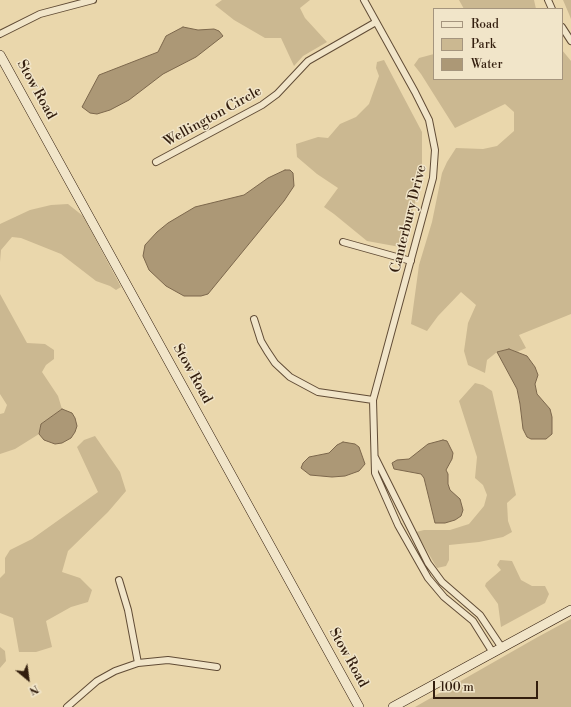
<!DOCTYPE html>
<html>
<head>
<meta charset="utf-8">
<style>
	body { margin:0 }
	#map { position:relative; width:571px; height:707px; overflow:hidden; background:#ead7ac; font-family:"Libre Bodoni",serif }
	canvas { display:block }
	.legend { position:absolute; left:433px; top:8px; width:130px; height:72px; box-sizing:border-box; background:#f1e5c9; border:1px solid #a5957e; margin:0; padding:5px 7px; list-style:none; font-size:12px; color:#331e0e }
	.legend li { display:flex; align-items:center; gap:8px; height:20px }
	.legend b { width:20px; border:1px solid #a5957e }
	.north { position:absolute; left:8px; top:659px; width:40px; height:40px; -webkit-text-stroke:3px #f1e5c9; paint-order:stroke; rotate:151deg; font-size:11px; font-weight:700; line-height:16px; text-align:center; color:#331e0e }
	.north::after { content:''; display:block; margin:auto; width:14px; height:18px; background:#331e0e; clip-path:polygon(50% 0,100% 100%,50% 72%,0 100%) }
	.scale { position:absolute; left:433px; top:681px; width:105px; height:18px; box-sizing:border-box; border:2px solid #331e0e; border-top:0; padding-left:5px; font-size:12px; line-height:14px; white-space:nowrap; color:#331e0e; -webkit-text-stroke:3px #f1e5c9; paint-order:stroke }
</style>
</head>
<body>
<div id="map">
<canvas width="571" height="707"></canvas>
<ul class="legend">
<li><b style="height:5px;background:#f1e5c9"></b>Road</li>
<li><b style="height:11px;background:#cbb891"></b>Park</li>
<li><b style="height:11px;background:#ac9876"></b>Water</li>
</ul>
<div class="north">N</div>
<div class="scale">100 m</div>
</div>
<script>
const context = document.querySelector('canvas').getContext('2d');
context.lineJoin = 'round';
function paint(path, color) { context.fillStyle = color; context.fill(path, 'evenodd'); }
const toPath = rows => new Path2D(rows.map(r => 'M' + r).join(''));
function stroke(path, color, width, dash) { context.strokeStyle = color; context.lineWidth = width; context.lineCap = dash ? 'butt' : 'round'; context.setLineDash(dash || []); context.stroke(path); }
function write(font, color, halo, rows, align = 'center') {
  context.font = font + ' "Libre Bodoni",serif'; context.lineWidth = 3; context.setLineDash([]); context.textBaseline = 'middle'; context.strokeStyle = halo; context.fillStyle = color; for (const [text, x, y, turn = 0] of rows) {
    context.save(); context.translate(x, y); context.rotate((+turn || 0) * Math.PI / 180); context.textAlign = isNaN(turn) ? turn : align; if (halo) context.strokeText(text, 0, 0); context.fillText(text, 0, 0); context.restore();
  }
}
const green = toPath([
	[222,0,310,0,300,8,305,18,327,42,303,56,294,66,281,38,265,38,234,20,215,5],
	[459,0,534,0,536,9,464,9],
	[563,0,571,0,571,19,569,14],
	[562,50,571,61,571,314,519,335,526,348,517,352,509,349,497,352,487,360,485,373,468,365,464,351,468,323,476,305,461,292,438,316,427,331,411,324,419,265,432,222,442,173,447,162,456,148,483,149,497,146,514,131,514,112,505,104,455,128,421,74,414,65,419,58,434,54,434,79,562,79],
	[384,60,422,132,422,163,415,204,400,247,367,241,334,214,324,207,338,188,317,174,297,157,296,144,318,137,328,138,340,124,356,117,369,104,379,76,376,68,377,62],
	[68,204,83,216,121,287,116,290,110,286,96,281,61,254,21,238,12,237,1,250,0,262,0,224,30,210,51,205],
	[0,294,27,343,45,344,54,350,54,359,46,365,42,372,58,396,62,409,41,424,39,434,15,449,0,454,0,414,4,413,7,405,0,394],
	[475,383,483,385,492,391,516,495,507,503,508,521,512,532,503,537,479,542,449,545,449,560,446,566,437,568,416,532,424,530,450,530,469,524,484,506,487,495,483,485,475,478,477,457,459,401],
	[95,436,120,472,126,491,108,512,68,551,62,572,80,578,92,590,88,602,71,607,46,621,52,647,36,652,19,652,13,618,0,613,0,578,5,573,5,558,10,550,32,539,98,492,77,447,84,440],
	[500,560,512,561,521,580,532,586,545,586,549,594,545,603,501,627,498,604,485,586,486,583,501,570,497,565],
	[571,619,571,707,415,707,536,638],
	[0,647,5,651,6,661,0,668]
]);
const water = toPath([
	[183,27,198,30,214,29,219,31,223,36,196,57,163,74,129,100,110,110,97,114,90,113,82,107,99,75,158,52,166,36,183,27],
	[285,170,290,170,293,173,294,186,284,201,208,294,201,296,184,296,166,286,149,270,143,256,145,245,157,232,168,223,195,207,244,195,268,178,285,170],
	[509,349,527,356,535,367,538,375,535,384,537,394,550,409,552,417,552,434,546,439,531,439,527,437,523,429,520,404,517,389,497,352,509,349],
	[62,409,72,413,75,418,77,426,75,432,71,438,62,443,55,444,44,440,39,434,41,424,62,409],
	[443,440,447,441,453,453,452,459,446,470,448,474,448,484,450,490,460,499,463,510,461,516,455,520,445,523,435,523,424,478,421,474,394,469,392,463,397,460,409,459,428,444,443,440],
	[343,442,355,444,359,447,365,464,359,471,345,476,332,477,310,475,301,468,303,463,309,457,329,453,337,445,343,442]
]);
const street = toPath([
	[364,0,415,92,429,120,435,150,433,178,373,400,375,473,398,525,428,578,444,597,473,621,493,653],
	[548,0,552,9],
	[562,27,571,41],
	[0,34,40,14,93,0],
	[156,162,262,105,277,94,308,61,376,22],
	[343,242,411,261],
	[254,319,261,341,267,351,275,363,290,377,318,392,373,400],
	[375,457,428,563,442,582,480,615,502,648],
	[119,580,128,610,138,663],
	[67,707,97,681,115,671,138,663,168,660,217,667]
]);
const secondary = toPath([
	[0,55,359,707],
	[393,707,571,610]
]);
const streetNames = [
	["Stow Road",36,90,61],
	["Wellington Circle",213,117,-29],
	["Canterbury Drive",409,219,-76],
	["Stow Road",192,374,61],
	["Stow Road",348,658,61]
];
paint(green, '#cbb891');
paint(water, '#ac9876');
stroke(water, '#7c674c', 1);
stroke(street, '#614c36', 8);
stroke(secondary, '#331e0e', 10);
stroke(street, '#f1e5c9', 6);
stroke(secondary, '#f1e5c9', 9);
write('14px', '#331e0e', '#f1e5c9', streetNames);
</script>
</body>
</html>
